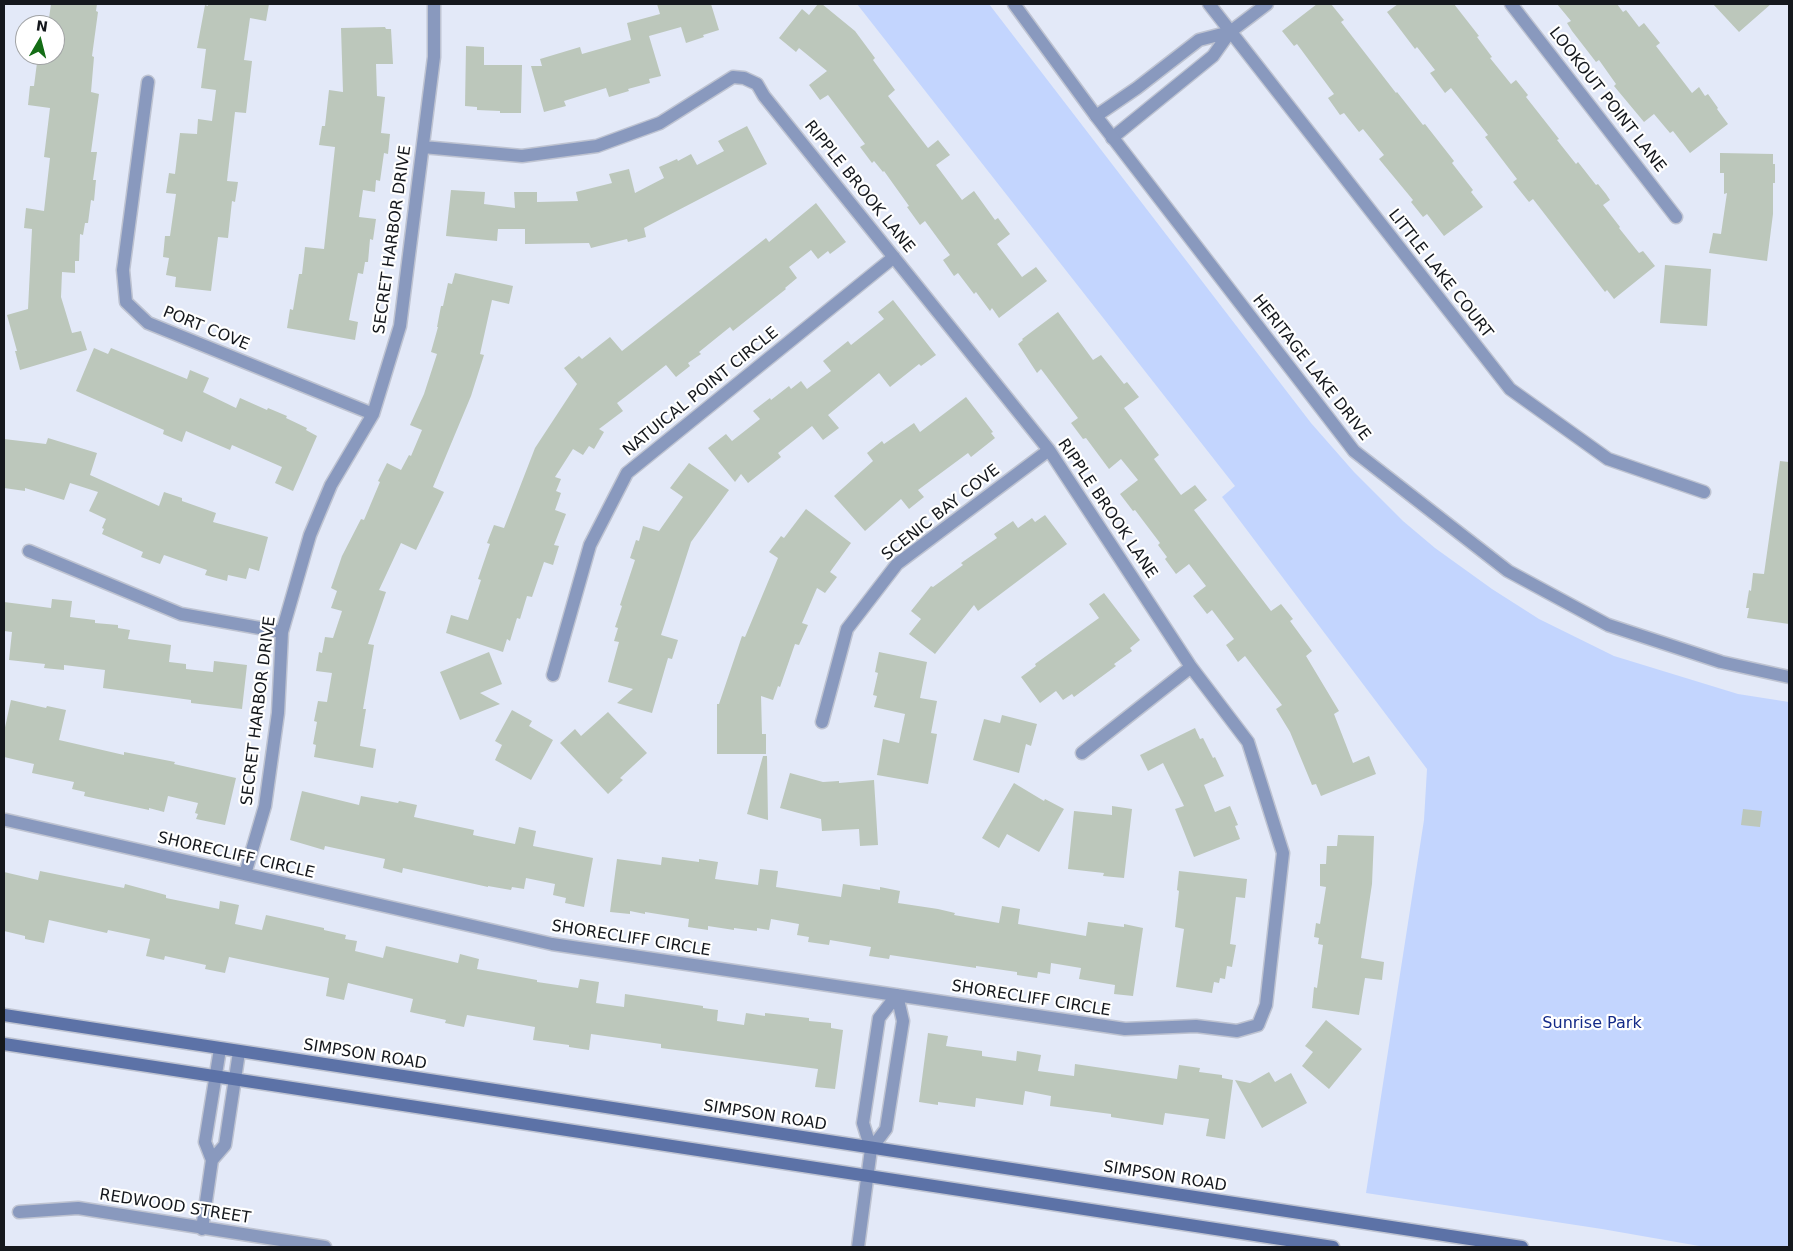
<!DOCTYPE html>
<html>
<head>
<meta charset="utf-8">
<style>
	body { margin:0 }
	#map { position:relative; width:1793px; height:1251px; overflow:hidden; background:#e3e9f8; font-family:"DejaVu Sans",sans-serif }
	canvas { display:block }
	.frame { position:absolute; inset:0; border:5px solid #15181d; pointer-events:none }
	.north { position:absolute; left:15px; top:15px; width:50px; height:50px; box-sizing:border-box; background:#fff; border:1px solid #a1a3a5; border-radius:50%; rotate:8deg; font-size:14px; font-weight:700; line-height:20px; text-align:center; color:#15181d }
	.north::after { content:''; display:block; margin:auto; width:18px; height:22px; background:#146d16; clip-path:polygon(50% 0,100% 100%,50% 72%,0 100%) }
</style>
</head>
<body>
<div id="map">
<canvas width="1793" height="1251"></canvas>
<div class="frame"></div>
<div class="north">N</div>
</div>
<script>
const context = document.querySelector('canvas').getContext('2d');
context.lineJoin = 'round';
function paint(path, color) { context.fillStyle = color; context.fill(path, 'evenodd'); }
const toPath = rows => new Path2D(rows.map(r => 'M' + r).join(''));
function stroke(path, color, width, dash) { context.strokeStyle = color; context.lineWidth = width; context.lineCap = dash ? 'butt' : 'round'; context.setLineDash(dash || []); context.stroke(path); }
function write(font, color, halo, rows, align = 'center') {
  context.font = font + ' "DejaVu Sans",sans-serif'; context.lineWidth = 4.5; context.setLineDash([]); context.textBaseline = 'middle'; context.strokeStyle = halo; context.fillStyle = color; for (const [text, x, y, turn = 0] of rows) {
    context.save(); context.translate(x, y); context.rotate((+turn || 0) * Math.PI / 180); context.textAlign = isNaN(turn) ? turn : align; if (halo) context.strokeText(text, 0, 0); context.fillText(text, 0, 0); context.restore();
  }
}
const green = toPath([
	[857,4,989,4,1311,423,1354,472,1403,521,1435,548,1492,589,1539,619,1614,656,1738,694,1789,702,1789,1247,1705,1247,1602,1229,1366,1193,1424,820,1427,769,1222,497,1235,486]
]);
const building = toPath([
	[51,4,97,4,96,11,98,12,92,56,94,57,91,92,99,94,91,152,97,152,93,180,96,180,94,201,91,200,88,223,85,223,83,235,80,234,79,261,75,261,75,273,62,272,61,297,72,333,81,331,87,350,20,370,15,351,17,351,7,315,28,309,32,229,24,228,26,208,44,211,50,158,44,157,50,108,28,105,30,86,34,86,38,55,55,55,55,25,48,25],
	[208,4,269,4,266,21,250,18,244,60,252,61,246,113,235,112,227,181,238,182,235,202,232,201,228,238,218,237,211,291,175,287,176,277,166,275,169,258,163,257,165,236,170,236,176,194,166,193,169,173,175,174,180,133,197,134,198,119,212,121,216,90,201,88,206,49,197,48,205,5,208,6],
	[657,4,711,4,719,30,703,35,704,37,686,43,681,27,649,36,661,76,649,79,650,83,628,89,629,91,609,97,606,88,564,101,566,106,544,112,531,66,542,66,540,59,580,47,582,54,631,40,627,23,660,14],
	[818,4,822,4,855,31,875,58,873,60,895,90,888,96,928,148,938,140,950,155,936,165,962,200,974,191,995,220,998,218,1010,234,997,244,1022,277,1036,267,1047,281,999,318,992,308,990,311,976,292,974,294,958,273,954,276,943,260,950,255,925,221,920,225,907,207,909,206,884,171,883,172,874,161,872,163,860,147,865,144,828,95,820,100,809,85,827,71,799,48,796,52,779,38,802,9,809,15],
	[1317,4,1331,4,1344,20,1341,22,1396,93,1397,92,1423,125,1425,124,1454,161,1452,163,1473,190,1471,192,1483,207,1444,236,1427,214,1423,217,1411,202,1413,200,1379,159,1384,155,1363,129,1359,132,1344,113,1340,115,1328,98,1334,94,1297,44,1294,46,1282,31],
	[1398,4,1454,4,1479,36,1477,37,1492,57,1490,58,1511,84,1516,80,1528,95,1526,97,1559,139,1557,140,1576,164,1578,162,1596,185,1598,184,1606,194,1610,200,1603,205,1620,227,1619,228,1639,253,1643,251,1655,266,1614,299,1607,290,1605,292,1533,199,1529,202,1513,182,1517,179,1485,137,1488,135,1451,88,1445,93,1430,73,1435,70,1417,47,1415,49,1387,12],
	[1557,4,1617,4,1623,12,1626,10,1639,27,1644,23,1660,43,1656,46,1692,93,1699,87,1705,96,1708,94,1718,108,1717,109,1728,124,1690,153,1673,131,1670,133,1654,114,1644,122,1614,86,1616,84,1599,60,1596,62,1572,31,1567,23,1571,21],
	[1713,4,1771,4,1739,32],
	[385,27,386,29,391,29,393,64,376,64,377,96,385,97,381,133,390,134,388,154,384,153,380,181,376,180,375,192,363,190,359,217,376,219,373,240,370,239,368,262,365,262,363,274,358,273,351,309,349,320,358,322,355,340,287,328,290,309,293,310,299,274,302,274,305,247,324,249,335,147,319,145,322,126,325,126,329,90,343,92,341,28],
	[466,46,484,47,484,65,522,65,521,113,500,113,500,111,477,110,477,107,465,106],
	[747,126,767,164,644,228,646,237,628,242,627,239,591,248,589,243,525,244,525,229,498,229,497,241,446,236,451,190,485,192,484,204,515,208,514,192,537,192,537,202,578,201,576,192,612,183,609,174,629,169,635,193,664,178,659,167,677,159,678,161,691,154,697,165,724,151,718,141],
	[1720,153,1773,154,1773,164,1775,164,1775,183,1773,183,1773,214,1767,261,1709,253,1713,233,1721,234,1727,193,1724,194,1724,173,1720,173],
	[816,203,846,242,830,254,828,251,818,259,811,250,789,267,797,278,785,288,786,289,733,331,730,327,699,352,701,354,688,363,690,366,676,377,666,365,625,397,617,403,623,411,599,429,604,432,594,449,589,446,583,455,573,449,555,477,561,479,556,491,561,493,555,510,566,514,554,545,559,546,553,565,544,562,532,597,527,596,520,619,517,618,510,641,507,639,503,652,446,633,451,615,468,620,481,580,478,579,490,544,487,543,494,525,504,528,535,448,577,384,564,368,579,356,582,359,610,337,622,351,766,238,769,242],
	[1665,265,1711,269,1707,326,1660,323],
	[455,273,513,286,509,304,492,300,480,354,484,355,471,396,433,487,444,492,416,550,401,543,379,590,386,592,368,644,374,645,363,709,366,709,360,746,376,749,373,768,314,757,316,745,313,744,317,722,314,721,318,701,327,702,332,673,316,671,319,652,322,653,325,637,333,638,342,611,331,608,337,591,331,588,342,556,361,519,364,520,380,482,378,481,387,463,401,470,409,455,411,456,422,430,410,425,424,394,437,354,431,352,438,327,437,327,441,306,443,306,448,283,452,284],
	[893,300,936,355,921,366,919,364,890,387,879,373,828,415,839,428,823,440,812,426,778,453,781,457,748,483,741,474,735,482,708,448,726,434,732,441,760,419,753,411,770,398,771,400,789,386,791,389,801,381,807,389,831,371,823,361,848,341,851,345,884,319,878,312],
	[1058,312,1093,360,1101,355,1124,384,1127,382,1139,397,1124,408,1159,455,1154,459,1181,495,1195,485,1207,500,1194,510,1271,611,1281,604,1293,619,1290,621,1312,651,1306,656,1339,711,1334,714,1353,763,1369,756,1376,774,1321,796,1316,784,1312,785,1290,732,1276,709,1282,705,1245,656,1238,662,1226,645,1234,639,1212,610,1207,614,1193,596,1206,586,1189,564,1176,574,1165,559,1167,557,1158,545,1160,543,1135,510,1133,511,1120,494,1138,480,1121,459,1109,469,1086,438,1083,439,1071,423,1078,418,1041,369,1037,373,1018,344,1023,340,1022,339],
	[94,348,108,354,111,348,187,379,190,370,209,378,203,392,236,408,240,398,267,410,268,408,287,416,286,418,307,428,306,430,317,436,293,491,275,483,282,467,232,445,230,450,186,431,182,442,163,434,164,430,76,391],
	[966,397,993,432,991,433,995,438,971,457,968,453,918,490,924,497,909,509,901,499,865,531,834,496,873,461,867,453,882,441,884,444,914,423,920,432],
	[48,438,97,453,90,475,159,506,164,492,182,498,182,501,216,513,213,522,268,537,259,571,249,568,246,579,228,575,227,581,205,575,207,570,164,555,160,564,141,557,143,552,102,534,104,529,102,528,106,519,89,511,98,492,70,483,64,500,25,488,25,491,4,488,4,439,46,444],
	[1780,461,1789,462,1789,624,1747,618,1749,608,1746,608,1749,590,1751,591,1753,573,1764,574],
	[689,463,729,490,691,542,661,635,678,640,672,659,668,658,652,713,617,703,633,689,608,682,619,642,614,641,618,628,615,627,622,606,620,605,635,560,630,558,636,540,639,541,643,526,659,531,683,497,670,488],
	[806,509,851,543,830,572,837,577,825,593,817,588,802,623,808,625,799,645,795,644,780,687,778,686,773,700,761,696,762,734,766,734,766,754,717,754,717,704,719,704,742,636,745,637,778,558,769,552,781,536,784,538],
	[1045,515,1067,544,978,611,974,605,935,654,909,634,921,619,911,611,931,586,933,587,963,565,961,563,997,538,994,534,1013,521,1018,528,1032,518,1035,522],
	[1104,593,1140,640,1130,648,1132,651,1114,664,1116,666,1074,697,1072,694,1063,700,1056,691,1040,703,1021,677,1036,666,1035,664,1099,618,1089,604],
	[52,599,72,601,70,617,95,620,95,623,118,625,118,628,130,630,128,639,171,645,169,662,186,664,186,669,213,672,214,661,247,665,242,709,191,703,191,700,103,688,105,670,64,665,64,670,44,668,45,664,9,660,12,632,4,631,4,602,51,608],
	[489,652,502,684,480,693,500,704,460,720,440,672],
	[879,652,927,662,920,698,937,701,931,733,937,734,928,784,877,775,883,739,899,743,905,714,874,707,877,696,873,695,878,673,875,672],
	[11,700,46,708,47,706,66,710,59,740,124,755,124,752,175,762,174,764,236,778,225,825,196,819,198,814,195,813,198,803,168,796,164,812,149,808,149,810,84,796,85,792,72,789,74,782,32,773,34,764,4,757,4,732],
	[512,710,532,721,529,726,553,740,531,780,495,760,502,745,495,741],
	[608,712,647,753,620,778,623,780,608,794,560,743,575,729,581,736],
	[1002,715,1037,724,1031,746,1026,744,1019,773,973,760,984,719,1000,723],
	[1195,728,1200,739,1203,738,1213,758,1215,757,1224,776,1204,785,1215,812,1230,806,1238,825,1235,826,1240,839,1194,857,1175,809,1184,806,1163,763,1148,771,1140,755],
	[763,756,767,756,768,820,747,814],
	[790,773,823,782,839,781,839,783,874,780,878,845,860,846,859,829,822,831,821,819,780,808],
	[1014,783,1044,801,1045,799,1064,809,1039,852,1007,834,999,848,982,838],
	[302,791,359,805,361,796,398,803,399,801,417,805,414,817,474,830,473,835,515,844,519,827,536,831,533,846,593,858,584,907,565,903,566,898,553,895,555,884,526,878,524,889,512,887,511,890,488,886,488,887,403,868,402,873,383,868,385,859,325,846,324,850,290,840],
	[1112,806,1132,809,1124,878,1103,876,1104,873,1068,869,1074,811,1112,815],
	[1743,809,1762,811,1760,827,1741,825],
	[1338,835,1374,836,1372,884,1361,958,1384,962,1382,980,1365,978,1359,1015,1312,1008,1314,987,1317,988,1323,945,1318,944,1319,938,1314,937,1316,923,1320,924,1326,887,1320,886,1320,864,1326,864,1327,846,1337,846],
	[662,857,699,862,699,859,718,862,715,879,758,885,760,869,778,871,776,887,841,897,843,884,880,890,880,887,900,891,898,903,938,909,955,913,954,915,999,923,1002,906,1020,909,1018,924,1086,936,1088,922,1124,927,1124,924,1143,928,1133,996,1114,994,1115,985,1079,979,1081,968,1051,963,1050,974,1038,972,1037,978,1017,975,1017,972,976,966,976,968,890,955,889,959,869,956,871,947,830,940,829,945,808,942,809,937,797,935,799,924,771,919,769,930,757,928,757,931,734,928,734,930,708,926,708,930,688,927,689,919,645,912,645,914,630,911,630,914,610,912,617,859,661,865],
	[40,871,124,888,125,884,166,895,166,898,219,909,220,901,239,905,235,924,262,930,266,915,324,928,324,930,346,935,345,939,357,941,355,951,383,958,386,946,458,963,460,954,479,959,477,969,537,980,537,982,578,988,580,979,599,982,596,1003,624,1007,625,994,703,1006,703,1008,718,1010,717,1021,744,1025,746,1013,765,1016,765,1013,809,1018,809,1021,831,1023,831,1028,843,1030,835,1089,815,1087,818,1069,661,1048,661,1044,591,1034,589,1050,569,1047,569,1045,533,1040,535,1027,467,1015,464,1027,445,1023,446,1020,410,1012,413,999,348,983,344,1000,326,996,329,978,229,957,225,973,205,969,206,965,165,956,164,960,146,956,150,939,108,930,107,933,49,920,44,943,25,939,25,936,4,931,4,872,38,880],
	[1179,871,1247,879,1245,898,1236,897,1230,944,1236,945,1232,967,1227,966,1225,979,1220,978,1219,983,1214,982,1212,993,1176,987,1184,929,1175,927,1179,891,1177,890],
	[1326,1020,1362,1049,1329,1089,1302,1066,1313,1052,1305,1046],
	[928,1033,948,1036,946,1046,982,1051,982,1056,1016,1061,1017,1051,1041,1055,1038,1071,1074,1076,1075,1064,1177,1079,1179,1065,1200,1068,1199,1072,1222,1075,1222,1078,1233,1080,1225,1139,1206,1136,1209,1119,1165,1113,1163,1125,1111,1117,1111,1114,1050,1106,1051,1096,1025,1091,1023,1105,976,1098,975,1107,938,1102,938,1105,919,1102],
	[1269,1072,1275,1082,1291,1073,1307,1103,1262,1128,1235,1080,1250,1083]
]);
const minor = toPath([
	[1209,4,1510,389,1608,459,1704,492],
	[1511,4,1676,217],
	[148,82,123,270,126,302,148,323,373,414],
	[1096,116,1137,88,1199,40,1230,32],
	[1112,138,1213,56,1230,32,1267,4],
	[29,551,181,614,282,632],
	[553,675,590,545,627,473,894,257],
	[822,722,847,629,897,564,1049,450],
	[1082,753,1191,667],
	[6,820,552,944,1125,1029,1196,1026,1237,1031,1258,1025,1266,1005,1283,853,1248,742,1191,667,1049,450,764,96,757,84,744,78,733,77,660,123,597,146,522,156,423,147],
	[245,874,265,806,278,713,282,632,310,535,331,485,373,414,400,326,434,57,434,4],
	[871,1149,886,1129,903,1021,897,995],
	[212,1160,225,1145,239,1052],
	[19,1212,78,1208,325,1247],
	[202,1229,212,1160,205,1142,220,1049],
	[858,1247,871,1149,863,1123,879,1018,897,995]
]);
const tertiary = toPath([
	[1014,4,1096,116,1354,451,1508,571,1608,625,1721,662,1789,677]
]);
const secondary = toPath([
	[4,1015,1522,1247],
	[4,1044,1333,1247]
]);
const streetNames = [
	["LOOKOUT POINT LANE",1607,100,52],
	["RIPPLE BROOK LANE",859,187,51],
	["SECRET HARBOR DRIVE",393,240,-82],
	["LITTLE LAKE COURT",1440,274,52],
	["PORT COVE",206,329,22],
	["HERITAGE LAKE DRIVE",1311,368,52],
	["NATUICAL POINT CIRCLE",701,392,-39],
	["RIPPLE BROOK LANE",1107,509,56],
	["SCENIC BAY COVE",941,513,-38],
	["SECRET HARBOR DRIVE",259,711,-83],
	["SHORECLIFF CIRCLE",236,856,13],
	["SHORECLIFF CIRCLE",631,939,9],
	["SHORECLIFF CIRCLE",1031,999,9],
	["SIMPSON ROAD",365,1055,9],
	["SIMPSON ROAD",765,1116,9],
	["SIMPSON ROAD",1165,1177,9],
	["REDWOOD STREET",175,1207,9]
];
const parkNames = [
	["Sunrise Park",1592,1024]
];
paint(green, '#c3d5fe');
paint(building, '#bcc7bb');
stroke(minor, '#bec3d1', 15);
stroke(tertiary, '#bec3d1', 15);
stroke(secondary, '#bec3d1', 15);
stroke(minor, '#8999be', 12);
stroke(tertiary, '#8999be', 12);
stroke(secondary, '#5c72a7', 12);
write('16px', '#15181d', '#fff', streetNames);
write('16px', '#132a88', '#fff', parkNames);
</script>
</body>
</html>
